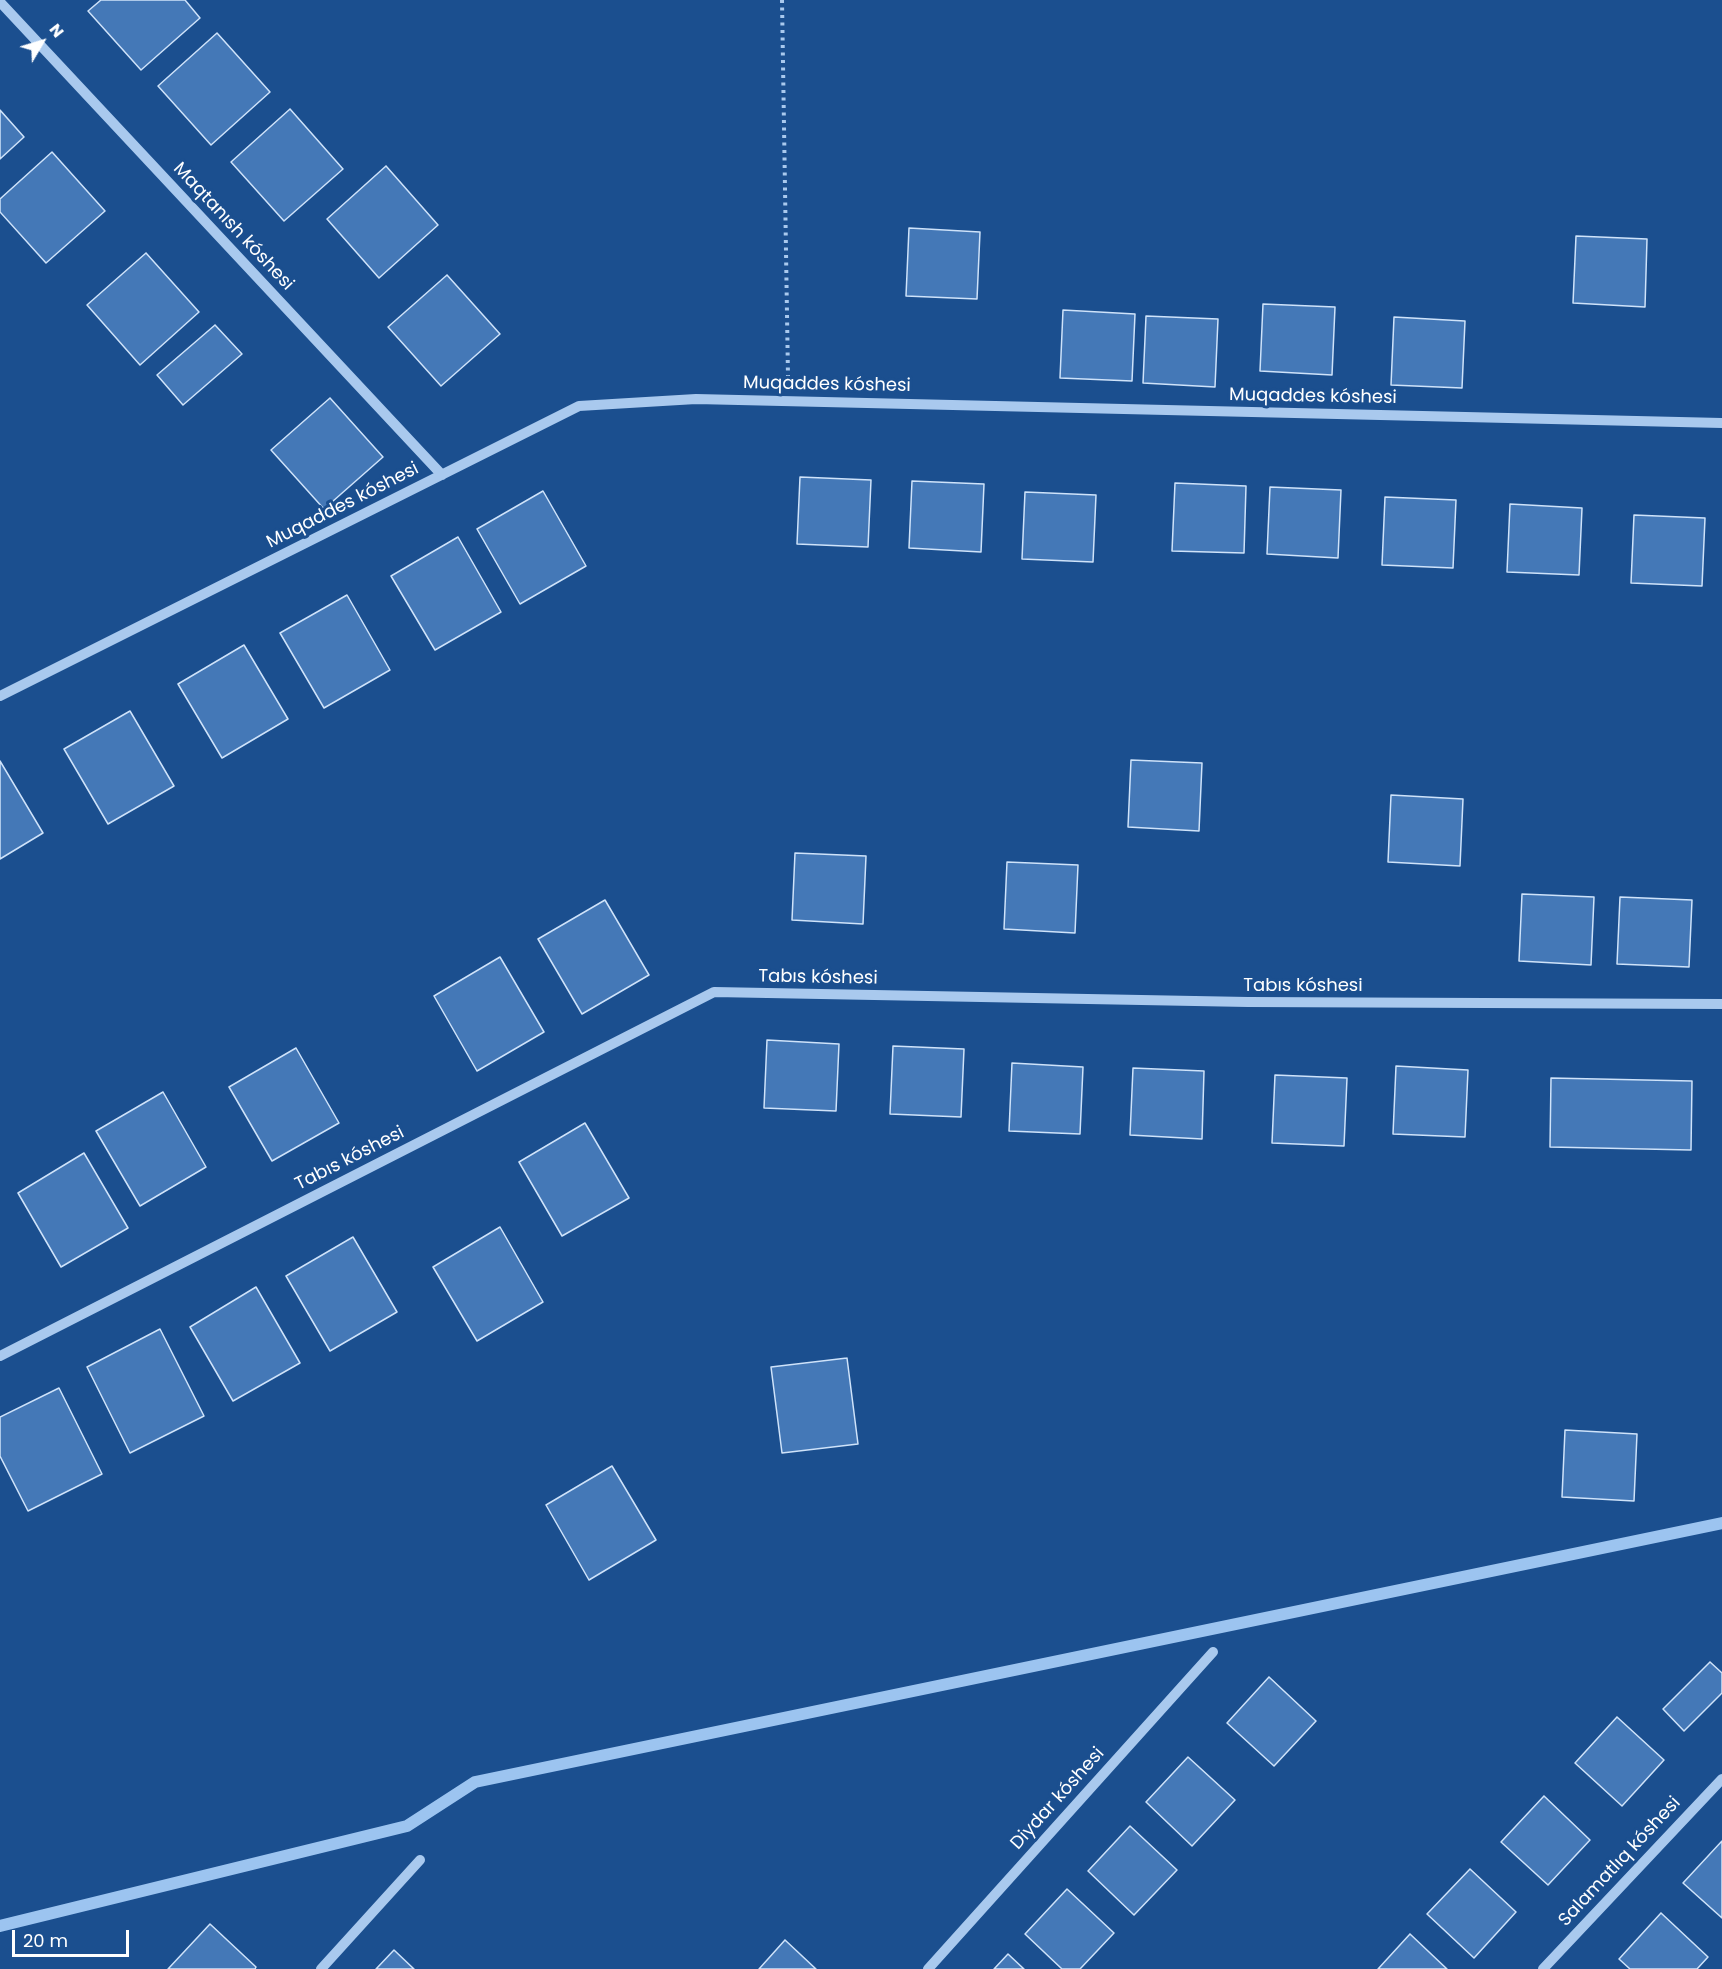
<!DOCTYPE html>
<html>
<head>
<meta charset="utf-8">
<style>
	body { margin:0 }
	#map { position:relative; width:1722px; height:1969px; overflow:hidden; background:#1b4f8f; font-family:Poppins,sans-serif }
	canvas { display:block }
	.north { position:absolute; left:12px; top:12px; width:60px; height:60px; -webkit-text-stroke:4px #1b4f8f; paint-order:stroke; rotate:52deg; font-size:16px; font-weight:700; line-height:24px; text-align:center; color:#fff }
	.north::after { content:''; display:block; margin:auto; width:21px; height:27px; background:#fff; clip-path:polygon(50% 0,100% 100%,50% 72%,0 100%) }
	.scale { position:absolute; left:12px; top:1930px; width:117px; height:27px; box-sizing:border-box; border:3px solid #fff; border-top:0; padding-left:8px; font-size:18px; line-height:21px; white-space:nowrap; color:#fff; -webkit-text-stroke:4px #1b4f8f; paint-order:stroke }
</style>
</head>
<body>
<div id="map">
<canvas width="1722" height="1969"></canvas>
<div class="north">N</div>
<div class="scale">20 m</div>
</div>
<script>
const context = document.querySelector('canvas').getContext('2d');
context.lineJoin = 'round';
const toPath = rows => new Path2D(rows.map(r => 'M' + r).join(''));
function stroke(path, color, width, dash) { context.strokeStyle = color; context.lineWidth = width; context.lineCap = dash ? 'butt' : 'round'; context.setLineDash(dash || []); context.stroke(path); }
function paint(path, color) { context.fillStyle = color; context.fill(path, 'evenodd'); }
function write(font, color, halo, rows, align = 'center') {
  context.font = font + ' Poppins,sans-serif'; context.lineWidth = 6; context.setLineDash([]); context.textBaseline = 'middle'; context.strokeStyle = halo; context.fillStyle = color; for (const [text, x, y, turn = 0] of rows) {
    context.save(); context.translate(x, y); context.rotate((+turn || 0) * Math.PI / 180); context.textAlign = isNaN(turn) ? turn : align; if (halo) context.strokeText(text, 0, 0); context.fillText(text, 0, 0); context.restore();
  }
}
const stream = toPath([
	[0,1926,407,1826,475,1782,1722,1523]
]);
const building = toPath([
	[101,0,185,0,200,18,141,70,88,11,101,0],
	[217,33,270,92,211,145,158,86,217,33],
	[290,109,343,169,284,221,231,162,290,109],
	[0,110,24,137,0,159,0,110],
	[52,152,105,211,46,263,0,212,0,199,52,152],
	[386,166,438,225,379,278,327,219,386,166],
	[909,228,980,232,977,299,906,296,909,228],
	[1576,236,1647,239,1645,307,1573,303,1576,236],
	[146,253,199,312,140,365,87,305,146,253],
	[447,275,500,334,441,386,388,327,447,275],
	[1263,304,1335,307,1332,375,1260,371,1263,304],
	[1063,310,1135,314,1132,381,1060,378,1063,310],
	[1146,316,1218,319,1215,387,1143,383,1146,316],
	[1394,317,1465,321,1462,388,1391,385,1394,317],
	[215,325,242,354,183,405,157,375,215,325],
	[330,398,383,457,324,509,271,450,330,398],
	[800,477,871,480,868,547,797,544,800,477],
	[912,481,984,484,981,552,909,548,912,481],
	[1175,483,1246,486,1244,553,1172,551,1175,483],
	[1270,487,1341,490,1338,558,1267,554,1270,487],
	[543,491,586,566,520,604,477,529,543,491],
	[1025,492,1096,495,1093,562,1022,559,1025,492],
	[1385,497,1456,500,1453,568,1382,565,1385,497],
	[1510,504,1582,508,1579,575,1507,572,1510,504],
	[1634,515,1705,518,1702,586,1631,583,1634,515],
	[458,537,501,612,435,650,391,576,458,537],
	[347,595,390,670,324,708,280,633,347,595],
	[244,645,288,719,222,758,178,684,244,645],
	[130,711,174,786,108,824,64,749,130,711],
	[1131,760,1202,763,1199,831,1128,827,1131,760],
	[0,761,43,833,0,859,0,761],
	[1391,795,1463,799,1460,866,1388,862,1391,795],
	[795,853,866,856,863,924,792,920,795,853],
	[1007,862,1078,865,1075,933,1004,929,1007,862],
	[1522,894,1594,897,1591,965,1519,961,1522,894],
	[1620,897,1692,900,1689,967,1617,964,1620,897],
	[605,900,649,975,582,1014,538,939,605,900],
	[500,957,544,1032,477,1071,434,996,500,957],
	[767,1040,839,1044,836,1111,764,1108,767,1040],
	[893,1046,964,1049,961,1117,890,1114,893,1046],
	[296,1048,339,1123,272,1161,229,1087,296,1048],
	[1012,1063,1083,1067,1080,1134,1009,1131,1012,1063],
	[1396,1066,1468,1070,1465,1137,1393,1134,1396,1066],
	[1133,1068,1204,1071,1202,1139,1130,1135,1133,1068],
	[1275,1075,1347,1078,1344,1146,1272,1143,1275,1075],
	[1551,1078,1692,1081,1691,1150,1550,1147,1551,1078],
	[163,1092,206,1167,140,1206,96,1131,163,1092],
	[585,1123,629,1198,562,1236,519,1162,585,1123],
	[84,1153,128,1228,61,1267,18,1193,84,1153],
	[500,1227,543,1302,477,1341,433,1267,500,1227],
	[353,1237,397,1312,330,1351,286,1276,353,1237],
	[256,1287,300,1363,233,1401,190,1327,256,1287],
	[160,1329,204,1416,130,1453,87,1367,160,1329],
	[847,1358,858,1444,782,1453,771,1367,847,1358],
	[59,1388,102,1474,28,1511,0,1456,0,1417,59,1388],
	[1565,1430,1637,1434,1634,1501,1562,1497,1565,1430],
	[612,1466,656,1540,589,1580,546,1505,612,1466],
	[1710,1662,1722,1673,1722,1693,1684,1731,1663,1709,1710,1662],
	[1269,1677,1316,1721,1274,1766,1227,1723,1269,1677],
	[1617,1717,1664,1760,1622,1806,1575,1763,1617,1717],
	[1188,1757,1235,1800,1192,1846,1146,1802,1188,1757],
	[1544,1796,1590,1840,1548,1885,1501,1842,1544,1796],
	[1130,1826,1177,1870,1134,1915,1088,1871,1130,1826],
	[1722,1841,1722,1918,1683,1883,1722,1841],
	[1470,1869,1516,1912,1474,1958,1427,1914,1470,1869],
	[1067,1889,1114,1933,1080,1969,1062,1969,1025,1934,1067,1889],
	[1661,1913,1708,1957,1697,1969,1630,1969,1619,1959,1661,1913],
	[210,1924,256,1967,255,1969,168,1969,210,1924],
	[1410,1934,1447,1969,1378,1969,1410,1934],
	[785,1940,816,1969,759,1969,785,1940],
	[394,1950,414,1969,376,1969,394,1950],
	[1008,1954,1024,1969,994,1969,1008,1954]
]);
const path = toPath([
	[782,0,788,377]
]);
const minor = toPath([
	[0,2,442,475],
	[0,696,579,406,696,399,1722,423],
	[0,1356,714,992,1248,1002,1722,1004],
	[321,1969,420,1860],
	[928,1969,1213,1652],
	[1543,1969,1722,1779]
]);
const streetNames = [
	["Maqtanısh kóshesi",233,227,47],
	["Muqaddes kóshesi",827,385,1],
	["Muqaddes kóshesi",1313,397,1],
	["Muqaddes kóshesi",343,506,-27],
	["Tabıs kóshesi",818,978,1],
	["Tabıs kóshesi",1303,986],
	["Tabıs kóshesi",350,1159,-27],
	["Diydar kóshesi",1058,1799,-48],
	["Salamatlıq kóshesi",1620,1862,-47]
];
stroke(stream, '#9cc4f0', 12);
paint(building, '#4478b7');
stroke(building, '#cfe3fa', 1.5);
stroke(path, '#a9c9ee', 4, [3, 4.5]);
stroke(minor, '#a9c9ee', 10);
write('18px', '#fff', '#1b4f8f', streetNames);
</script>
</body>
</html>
